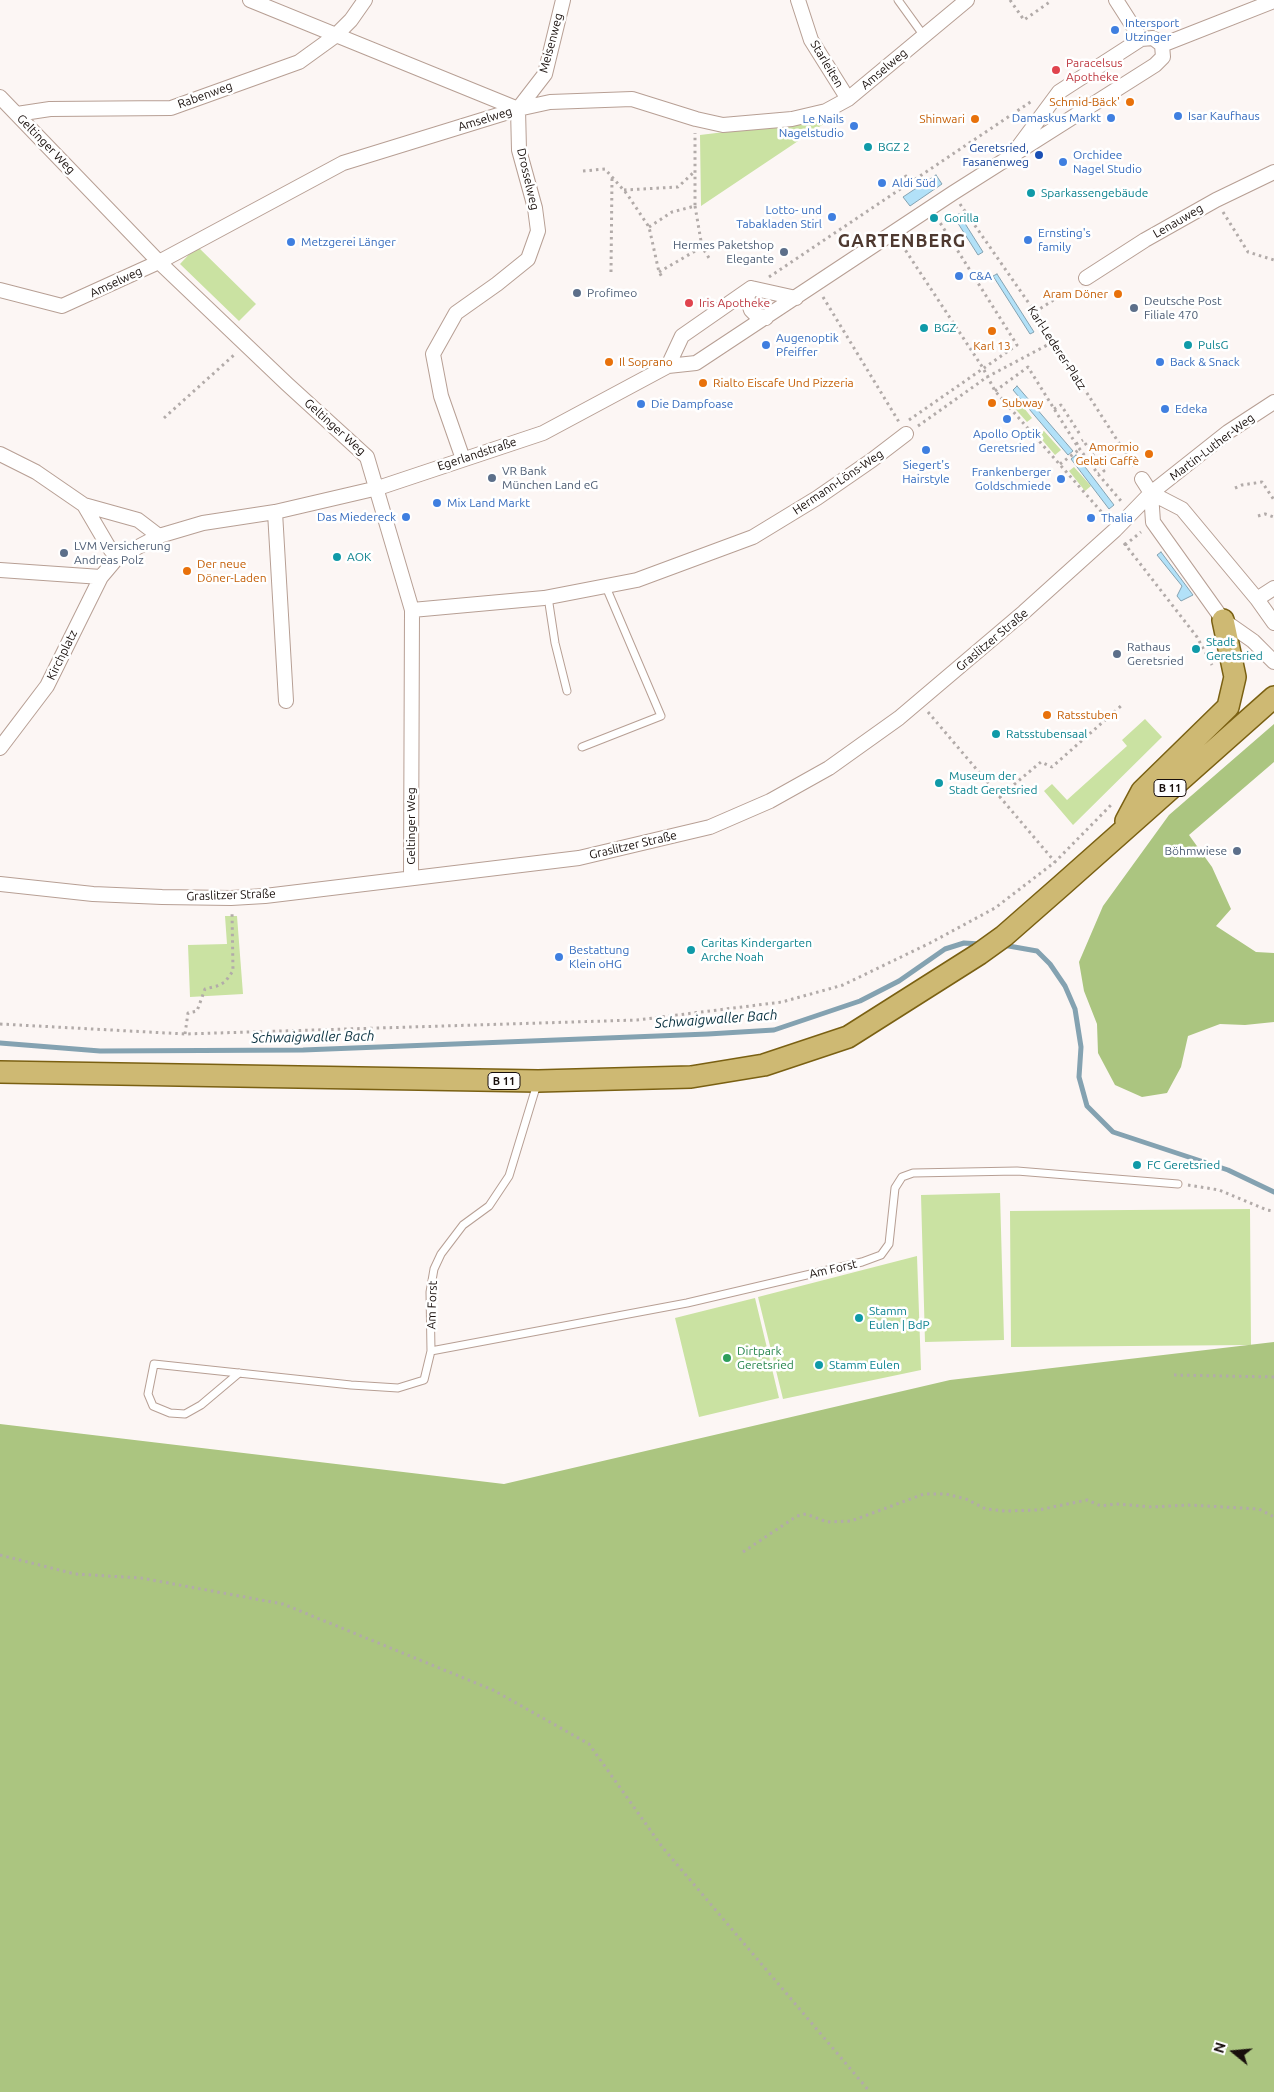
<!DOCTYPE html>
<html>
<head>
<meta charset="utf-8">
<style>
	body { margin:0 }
	#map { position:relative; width:1274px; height:2092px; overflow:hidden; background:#fcf6f4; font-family:Ubuntu,sans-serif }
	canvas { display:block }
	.north { position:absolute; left:1209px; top:2027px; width:50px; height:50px; -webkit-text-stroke:4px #fff; paint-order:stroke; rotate:287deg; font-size:14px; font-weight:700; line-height:20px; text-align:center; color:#180f0c }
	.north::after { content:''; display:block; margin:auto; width:18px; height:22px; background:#180f0c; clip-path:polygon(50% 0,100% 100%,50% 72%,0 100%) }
</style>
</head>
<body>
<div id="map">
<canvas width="1274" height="2092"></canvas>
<div class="north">N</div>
</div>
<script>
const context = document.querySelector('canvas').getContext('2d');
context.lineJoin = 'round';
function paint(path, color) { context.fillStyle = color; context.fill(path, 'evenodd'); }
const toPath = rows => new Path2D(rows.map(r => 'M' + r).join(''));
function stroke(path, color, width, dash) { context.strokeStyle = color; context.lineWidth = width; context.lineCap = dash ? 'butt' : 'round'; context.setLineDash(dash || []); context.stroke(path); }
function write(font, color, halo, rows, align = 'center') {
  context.font = font + ' Ubuntu,sans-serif'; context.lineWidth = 5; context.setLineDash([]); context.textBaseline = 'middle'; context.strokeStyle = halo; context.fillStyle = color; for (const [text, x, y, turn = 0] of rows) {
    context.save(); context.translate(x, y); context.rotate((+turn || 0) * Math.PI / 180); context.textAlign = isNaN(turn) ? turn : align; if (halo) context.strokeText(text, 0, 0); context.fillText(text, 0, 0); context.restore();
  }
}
const green = toPath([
	[831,119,701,206,700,135],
	[197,246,256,304,239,321,180,264],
	[1016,398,1032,418,1027,422,1010,403],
	[1044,431,1061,450,1055,455,1038,435],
	[1074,467,1091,486,1085,491,1069,471],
	[1145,719,1162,737,1073,825,1044,791,1052,784,1067,800,1127,746,1122,740],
	[225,916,237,916,243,994,190,997,188,945,227,944],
	[1000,1193,1004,1340,925,1342,921,1195],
	[1250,1209,1251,1345,1011,1347,1010,1211],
	[917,1256,921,1370,783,1399,758,1297],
	[755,1298,779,1398,699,1417,675,1318]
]);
const forest = toPath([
	[1274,724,1274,762,1189,835,1212,867,1231,909,1216,926,1256,952,1274,953,1274,1022,1245,1025,1220,1024,1188,1036,1181,1067,1167,1093,1142,1097,1115,1085,1098,1053,1097,1024,1084,991,1079,962,1103,906,1169,815],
	[1274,1342,1274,2092,0,2092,0,1424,504,1484,950,1380]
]);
const water = toPath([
	[936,175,942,184,910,206,903,197,936,175],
	[959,214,983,252,978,255,954,217,959,214],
	[997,274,1034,332,1030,334,993,276,997,274],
	[1017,386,1073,451,1068,455,1013,390,1017,386],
	[1076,455,1114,505,1109,509,1071,459,1076,455],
	[1161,552,1193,595,1181,601,1177,596,1182,586,1157,555,1161,552]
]);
const stream = toPath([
	[1003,945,1037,951,1050,964,1065,986,1075,1009,1081,1047,1079,1077,1087,1106,1113,1132,1228,1170,1274,1192],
	[0,1043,100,1051,303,1050,708,1034,774,1030,860,1001,899,981,945,949,964,943,980,944]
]);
const path = toPath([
	[1010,0,1024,20,1051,1],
	[583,171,605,169,627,194,649,227,659,272,662,277],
	[905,175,910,182],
	[624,190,678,187,694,172],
	[960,204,1035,312,1135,468],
	[695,206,702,247,709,258],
	[1223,212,1248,252,1274,260],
	[649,227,672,212,695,206,695,133],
	[902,245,983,368,995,391,1106,517],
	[611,272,612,177],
	[659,272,702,247],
	[769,277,1032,101],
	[823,297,899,422],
	[1035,312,1055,299],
	[995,391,1028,367,1076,444,1098,474,1121,501],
	[1054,409,1061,405,1081,436],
	[164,418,234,355],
	[909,420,1017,345,939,221],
	[918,426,987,377,1053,342],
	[1085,443,1104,471,1098,474],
	[1076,444,1083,440],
	[1060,464,1080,449],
	[1235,488,1242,485,1262,482,1274,500],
	[1258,516,1265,514,1274,517],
	[1124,543,1197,637,1212,665],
	[1125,545,1141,532],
	[928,712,1055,862],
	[999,797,1041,762,1052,767,1121,706],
	[0,1024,185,1034,637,1020,782,1002,843,985,930,943,995,908,1055,862,1112,804],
	[185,1034,188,1013,197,1011,205,989,217,986,225,982,233,971,232,911],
	[1188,1185,1219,1190,1267,1210,1274,1211],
	[1174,1375,1274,1377],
	[743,1552,797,1516,806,1514,827,1522,851,1521,924,1494,946,1494,966,1499,986,1509,1005,1511,1038,1510,1087,1500,1101,1506,1116,1504,1153,1507,1188,1505,1259,1509,1274,1517],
	[0,1555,75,1574,141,1578,283,1604,493,1690,589,1744,663,1848,870,2092]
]);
const lane = toPath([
	[898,0,924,36],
	[548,597,555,643,567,691],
	[582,747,661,716,606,587],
	[431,1351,430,1292,434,1269,441,1254,463,1225,489,1206,509,1176,537,1084],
	[239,1373,201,1405,185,1414,170,1413,153,1406,148,1394,154,1364,351,1385,398,1388,424,1380,431,1351,687,1303,862,1262,881,1255,889,1244,895,1188,902,1177,913,1173,1017,1171,1178,1184]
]);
const street = toPath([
	[250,0,518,109,519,150,535,208,538,231,528,259,497,284,456,313,433,354,441,396,463,459],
	[798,0,811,40,848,99],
	[1116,0,1141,39],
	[1162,45,1274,1],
	[0,97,159,262,287,384,367,457,412,610,411,877],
	[518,109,545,74,563,0],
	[17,114,50,109,171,108,299,62,335,36,351,20,365,0],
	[1086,278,1145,240,1216,200,1274,172],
	[751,288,747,298,751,310,756,315,766,318],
	[0,290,62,306,159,262,343,163,518,109,550,102,632,99,696,119,723,125,792,119,826,111,848,99,967,0],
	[668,366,682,336,751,288,796,298],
	[0,454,36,472,84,505,138,520,159,536],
	[1142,479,1151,493,1182,509,1257,599,1274,623],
	[1151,493,1153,522,1223,620,1253,641,1274,662],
	[84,505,108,546,117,558],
	[275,512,286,701],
	[0,570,101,577],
	[1257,599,1274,588],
	[412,610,544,598,637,580,753,537,817,498,872,460,906,434],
	[0,748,47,686,101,577,117,558,159,536,203,523,275,512,378,488,543,433,668,366,696,363,953,193,1155,65,1163,57,1162,45,1153,38,1141,39,1059,92,1013,154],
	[0,884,93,894,162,897,231,898,265,896,579,858,710,827,770,801,829,768,899,718,1024,612,1115,530,1151,493,1228,432,1274,402]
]);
const primary = toPath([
	[1126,821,1142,791,1228,707,1235,677,1223,620],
	[0,1072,538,1081,691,1077,764,1065,848,1037,979,954,1004,936,1061,886,1274,697]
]);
const markers = [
	[1115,30,5,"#3f7fe0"],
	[1056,70,5,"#e0444e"],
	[1130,102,5,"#e8710a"],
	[1178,116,5,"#3f7fe0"],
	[1111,118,5,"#3f7fe0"],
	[975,119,5,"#e8710a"],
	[854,126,5,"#3f7fe0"],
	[868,147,5,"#0f9aa8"],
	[1039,155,5,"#1a4fb4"],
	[1063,162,5,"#3f7fe0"],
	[882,183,5,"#3f7fe0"],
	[1031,193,5,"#0f9aa8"],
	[832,217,5,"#3f7fe0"],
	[934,218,5,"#0f9aa8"],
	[1028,240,5,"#3f7fe0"],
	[291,242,5,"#3f7fe0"],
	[784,252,5,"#5c6f8a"],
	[959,276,5,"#3f7fe0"],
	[577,293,5,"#5c6f8a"],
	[1118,294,5,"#e8710a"],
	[689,303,5,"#e0444e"],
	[1134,308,5,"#5c6f8a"],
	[924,328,5,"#0f9aa8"],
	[992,331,5,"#e8710a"],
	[766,345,5,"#3f7fe0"],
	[1188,345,5,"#0f9aa8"],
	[609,362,5,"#e8710a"],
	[1160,362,5,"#3f7fe0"],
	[703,383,5,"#e8710a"],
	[992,403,5,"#e8710a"],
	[641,404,5,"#3f7fe0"],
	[1165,409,5,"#3f7fe0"],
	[1007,419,5,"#3f7fe0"],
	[926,450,5,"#3f7fe0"],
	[1149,454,5,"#e8710a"],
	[492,478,5,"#5c6f8a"],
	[1061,479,5,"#3f7fe0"],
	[437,503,5,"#3f7fe0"],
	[406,517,5,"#3f7fe0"],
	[1091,518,5,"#3f7fe0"],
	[64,553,5,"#5c6f8a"],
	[337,557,5,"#0f9aa8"],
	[187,571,5,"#e8710a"],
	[1196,649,5,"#0f9aa8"],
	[1117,654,5,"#5c6f8a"],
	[1047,715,5,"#e8710a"],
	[996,734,5,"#0f9aa8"],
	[939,783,5,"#0f9aa8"],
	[1237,851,5,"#5c6f8a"],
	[691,950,5,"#0f9aa8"],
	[559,957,5,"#3f7fe0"],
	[1137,1165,5,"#0f9aa8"],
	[859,1318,5,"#0f9aa8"],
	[727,1358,5,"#2e9e5b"],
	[819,1365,5,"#0f9aa8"]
];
const shields = [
	[1170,788,32],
	[504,1081,32]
];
const shieldNames = [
	["B 11",1170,788],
	["B 11",504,1081]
];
const shopNames = [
	["Intersport",1125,23],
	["Utzinger",1125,37],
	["Isar Kaufhaus",1188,116],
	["Damaskus Markt",1101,118,"right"],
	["Le Nails",844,119,"right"],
	["Nagelstudio",844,133,"right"],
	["Orchidee",1073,155],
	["Nagel Studio",1073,169],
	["Aldi Süd",892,183],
	["Lotto- und",822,210,"right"],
	["Tabakladen Stirl",822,224,"right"],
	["Ernsting's",1038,233],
	["family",1038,247],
	["Metzgerei Länger",301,242],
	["C&A",969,276],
	["Augenoptik",776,338],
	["Pfeiffer",776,352],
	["Back & Snack",1170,362],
	["Die Dampfoase",651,404],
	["Edeka",1175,409],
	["Apollo Optik",1007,434,"center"],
	["Geretsried",1007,448,"center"],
	["Siegert's",926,465,"center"],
	["Hairstyle",926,479,"center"],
	["Frankenberger",1051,472,"right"],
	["Goldschmiede",1051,486,"right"],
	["Mix Land Markt",447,503],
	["Das Miedereck",396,517,"right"],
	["Thalia",1101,518],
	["Bestattung",569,950],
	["Klein oHG",569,964]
];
const streetNames = [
	["Meisenweg",551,43,-75],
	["Starleiten",827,64,59],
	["Amselweg",884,69,-40],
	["Rabenweg",205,95,-20],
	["Amselweg",485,119,-17],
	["Geltinger Weg",46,144,46],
	["Drosselweg",528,179,77],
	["Lenauweg",1178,221,-30],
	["Amselweg",116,282,-25],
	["Karl-Lederer-Platz",1057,348,57],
	["Geltinger Weg",335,427,42],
	["Martin-Luther-Weg",1212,447,-37],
	["Egerlandstraße",477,454,-18],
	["Hermann-Löns-Weg",838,482,-34],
	["Graslitzer Straße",992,640,-40],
	["Kirchplatz",62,655,-64],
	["Geltinger Weg",411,826,-90],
	["Graslitzer Straße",633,845,-13],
	["Graslitzer Straße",231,895,-2],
	["Am Forst",833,1269,-13],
	["Am Forst",432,1305,-88]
];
const healthNames = [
	["Paracelsus",1066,63],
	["Apotheke",1066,77],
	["Iris Apotheke",699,303]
];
const foodNames = [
	["Schmid-Bäck'",1120,102,"right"],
	["Shinwari",965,119,"right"],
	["Aram Döner",1108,294,"right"],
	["Karl 13",992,346,"center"],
	["Il Soprano",619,362],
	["Rialto Eiscafe Und Pizzeria",713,383],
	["Subway",1002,403],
	["Amormio",1139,447,"right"],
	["Gelati Caffè",1139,461,"right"],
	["Der neue",197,564],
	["Döner-Laden",197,578],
	["Ratsstuben",1057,715]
];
const cultureNames = [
	["BGZ 2",878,147],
	["Sparkassengebäude",1041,193],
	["Gorilla",944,218],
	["BGZ",934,328],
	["PulsG",1198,345],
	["AOK",347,557],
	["Stadt",1206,642],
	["Geretsried",1206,656],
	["Ratsstubensaal",1006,734],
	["Museum der",949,776],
	["Stadt Geretsried",949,790],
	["Caritas Kindergarten",701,943],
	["Arche Noah",701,957],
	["FC Geretsried",1147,1165],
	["Stamm",869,1311],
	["Eulen | BdP",869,1325],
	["Stamm Eulen",829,1365]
];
const transitNames = [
	["Geretsried,",1029,148],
	["Fasanenweg",1029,162]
];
const serviceNames = [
	["Hermes Paketshop",774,245,"right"],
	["Elegante",774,259,"right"],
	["Profimeo",587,293],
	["Deutsche Post",1144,301],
	["Filiale 470",1144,315],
	["VR Bank",502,471],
	["München Land eG",502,485],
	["LVM Versicherung",74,546],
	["Andreas Polz",74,560],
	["Rathaus",1127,647],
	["Geretsried",1127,661],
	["Böhmwiese",1227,851,"right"]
];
const leisureNames = [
	["Dirtpark",737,1351],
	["Geretsried",737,1365]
];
const waterNames = [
	["Schwaigwaller Bach",716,1019,-4],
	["Schwaigwaller Bach",313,1037,-1]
];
const districtNames = [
	["GARTENBERG",902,241]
];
paint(green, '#cae2a2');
paint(forest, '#abc580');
paint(water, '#b2e1f8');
stroke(water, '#84a2b1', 1);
stroke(stream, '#84a2b1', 5);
stroke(lane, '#b79f94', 9);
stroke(street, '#b79f94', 16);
stroke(primary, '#7a6012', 24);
stroke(path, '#b2aba9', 3, [2.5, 4]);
stroke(lane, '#fff', 7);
stroke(street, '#fff', 14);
stroke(primary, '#ceb973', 21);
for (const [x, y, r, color] of markers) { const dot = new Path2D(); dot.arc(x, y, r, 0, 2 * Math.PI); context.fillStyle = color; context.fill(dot); stroke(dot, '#fff', 2); }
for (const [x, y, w] of shields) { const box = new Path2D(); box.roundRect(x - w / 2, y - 8.5, w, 17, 4); context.fillStyle = '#fff'; context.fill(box); stroke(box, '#180f0c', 1); }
write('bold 11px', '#180f0c', null, shieldNames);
write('12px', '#366cbe', '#fff', shopNames, 'left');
write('12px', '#180f0c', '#fff', streetNames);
write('12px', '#be3a42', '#fff', healthNames, 'left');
write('12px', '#c56008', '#fff', foodNames, 'left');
write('12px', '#0d838f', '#fff', cultureNames, 'left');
write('12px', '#164399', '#fff', transitNames, 'right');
write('12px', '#4e5e75', '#fff', serviceNames, 'left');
write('12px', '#27864d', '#fff', leisureNames, 'left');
write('italic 14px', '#08303f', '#fff', waterNames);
context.letterSpacing = '1px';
write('bold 18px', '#4e3930', '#fff', districtNames);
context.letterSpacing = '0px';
</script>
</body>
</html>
